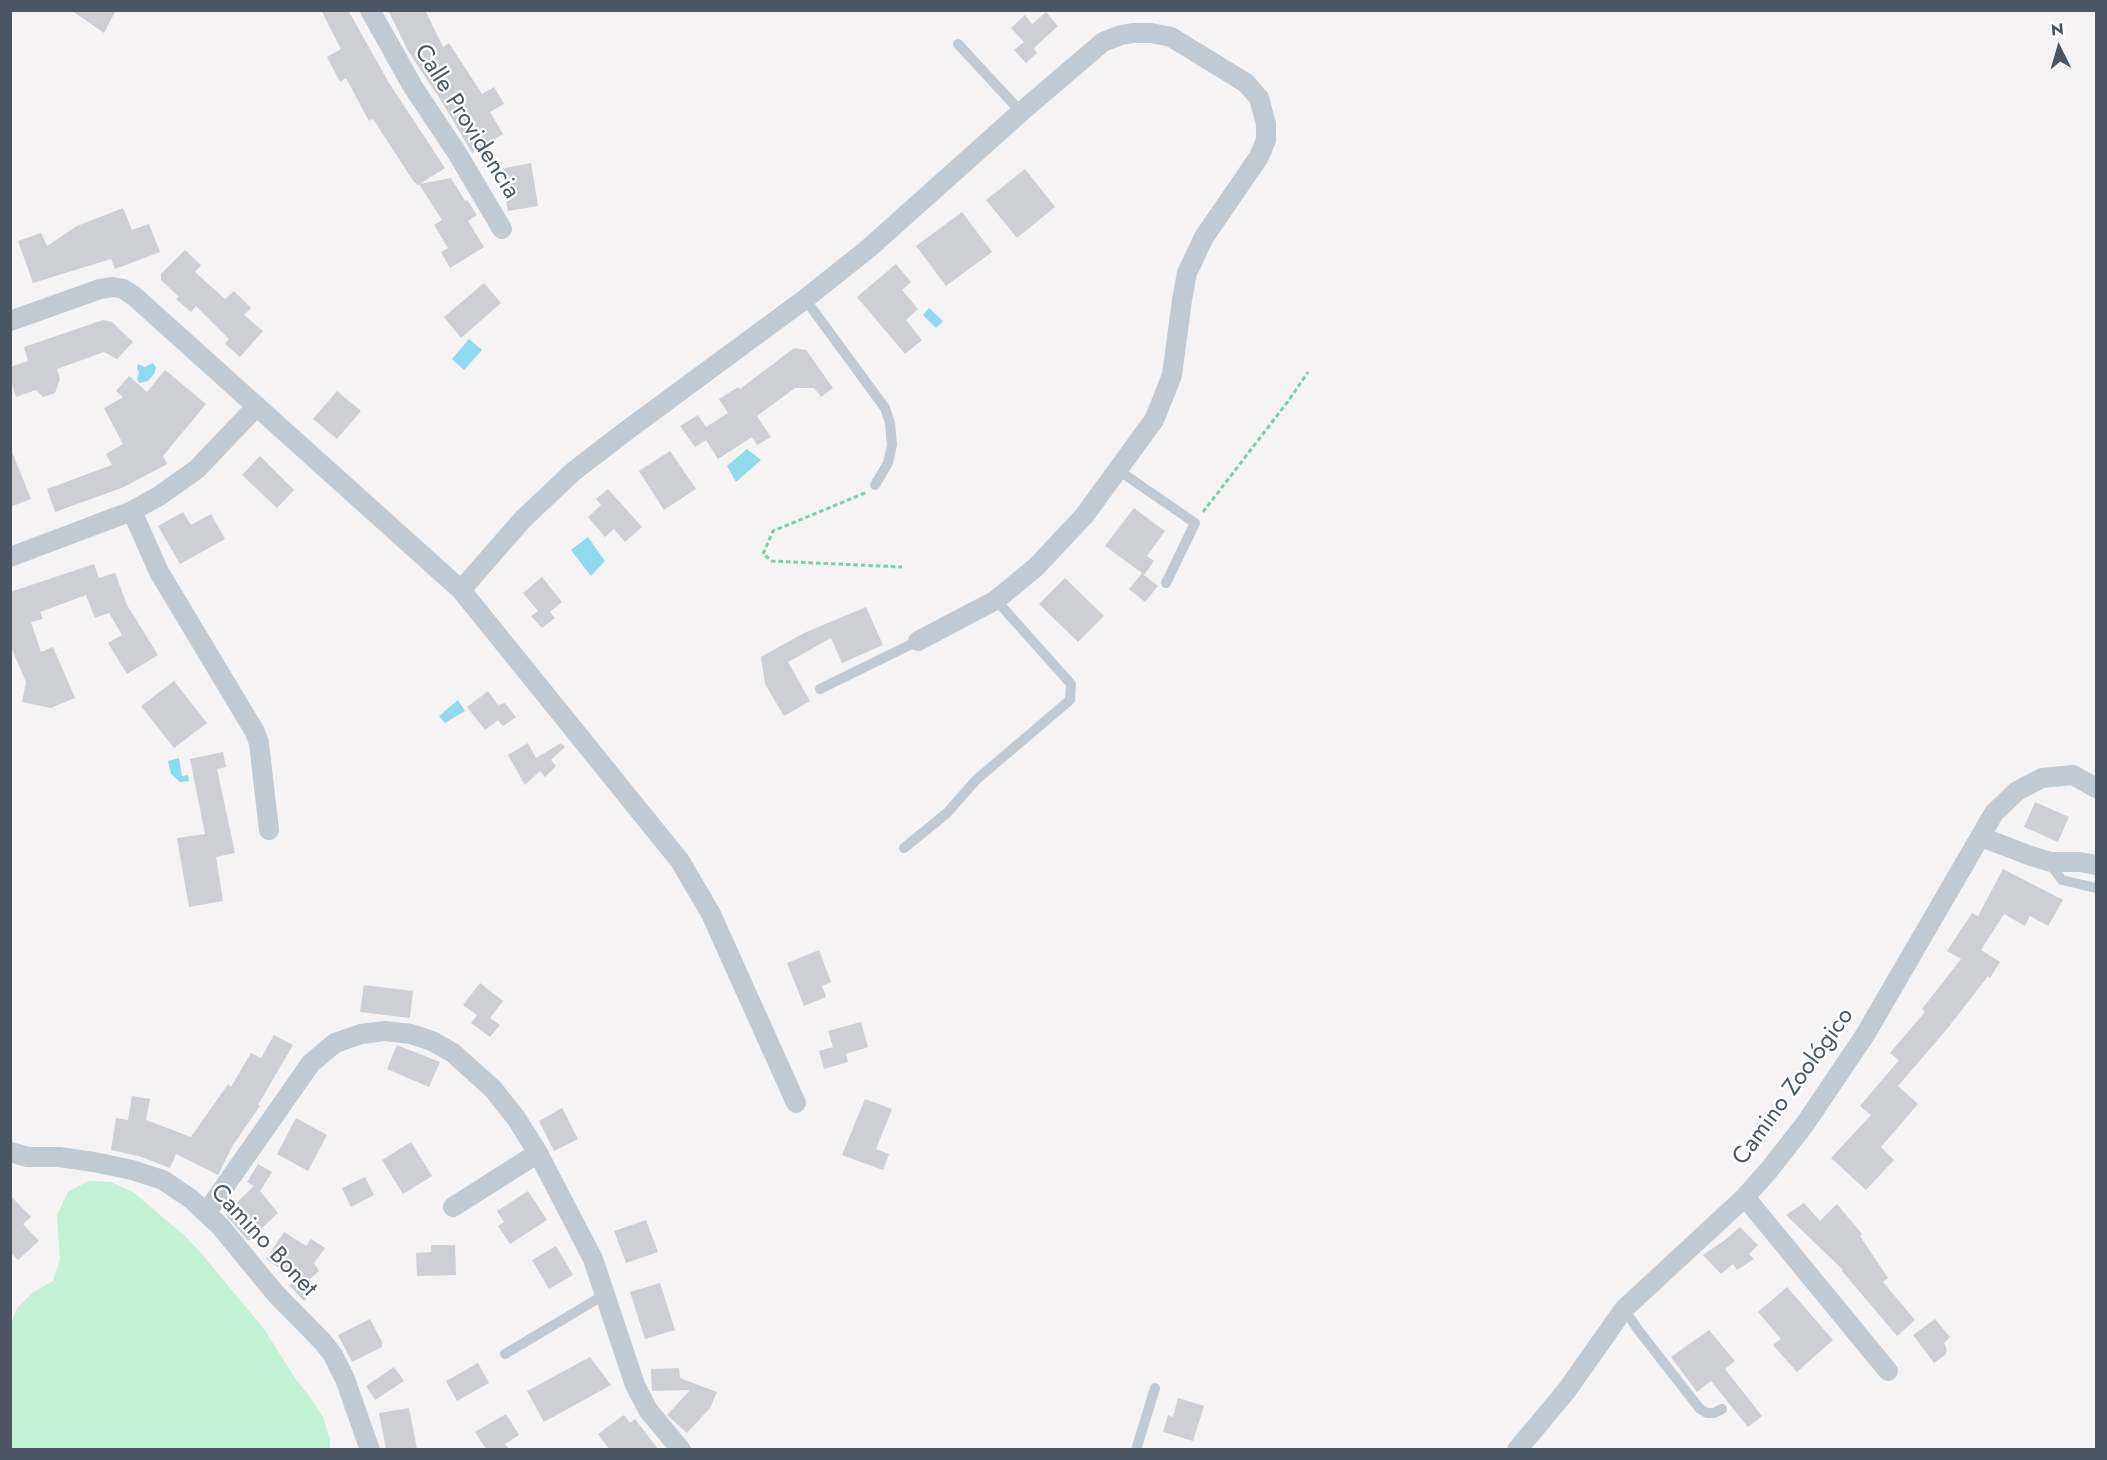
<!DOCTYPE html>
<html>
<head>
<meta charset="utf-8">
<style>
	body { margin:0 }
	#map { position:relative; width:2107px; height:1460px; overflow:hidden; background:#f5f3f3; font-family:Jost,sans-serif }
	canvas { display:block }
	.frame { position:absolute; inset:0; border:12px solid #4a5661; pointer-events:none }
	.north { position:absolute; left:2029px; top:18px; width:60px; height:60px; -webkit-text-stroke:4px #fff; paint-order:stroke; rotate:355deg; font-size:16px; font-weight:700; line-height:24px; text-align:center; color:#4a5661 }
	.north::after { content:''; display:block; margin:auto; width:21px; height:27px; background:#4a5661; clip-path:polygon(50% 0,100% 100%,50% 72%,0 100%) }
</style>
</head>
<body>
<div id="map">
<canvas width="2107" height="1460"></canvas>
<div class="frame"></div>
<div class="north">N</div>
</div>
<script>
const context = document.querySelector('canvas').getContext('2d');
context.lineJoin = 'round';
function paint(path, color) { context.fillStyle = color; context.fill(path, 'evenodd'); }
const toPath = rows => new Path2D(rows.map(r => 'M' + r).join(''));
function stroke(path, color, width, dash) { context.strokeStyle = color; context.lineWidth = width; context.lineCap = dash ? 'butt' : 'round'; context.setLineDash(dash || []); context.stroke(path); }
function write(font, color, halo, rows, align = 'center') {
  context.font = font + ' Jost,sans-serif'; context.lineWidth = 4.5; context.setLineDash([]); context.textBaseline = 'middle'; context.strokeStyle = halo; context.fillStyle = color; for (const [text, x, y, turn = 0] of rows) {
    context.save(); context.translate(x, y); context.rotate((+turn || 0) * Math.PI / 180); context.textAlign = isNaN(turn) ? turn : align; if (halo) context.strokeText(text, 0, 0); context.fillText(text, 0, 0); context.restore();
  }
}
const green = toPath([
	[88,1181,111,1182,133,1192,185,1236,201,1253,264,1329,295,1378,309,1396,323,1417,330,1439,330,1449,11,1449,11,1324,17,1308,33,1292,53,1281,60,1259,57,1215,68,1192]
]);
const water = toPath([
	[929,308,943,321,936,328,923,315],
	[469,339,482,350,464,370,452,359],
	[153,363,156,368,154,374,148,381,139,383,137,379,139,372,137,369,138,364,145,367],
	[747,449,761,460,736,482,727,466],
	[588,537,605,561,591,576,571,550],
	[458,700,465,711,445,723,439,716],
	[179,758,182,776,188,775,189,781,180,782,171,774,168,761]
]);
const building = toPath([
	[71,10,116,10,104,33],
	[321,10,348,10,389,83,445,168,418,185,414,182,373,119,369,121,346,78,340,82,327,57,341,49],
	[388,10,425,10,443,47,449,43,482,94,494,87,504,104,490,112,503,134,472,153,442,102,408,51],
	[1046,12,1058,26,1034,48,1037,53,1026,63,1014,50,1024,42,1011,28,1025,15,1032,24],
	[531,163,538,206,508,211,500,169],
	[1025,169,1055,207,1017,238,986,200],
	[451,178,465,201,467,200,477,215,468,221,484,247,450,268,441,252,448,248,434,225,442,220,419,184],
	[123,208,132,230,149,224,160,252,115,269,111,259,33,283,18,241,41,233,47,246,77,226],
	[962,212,992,252,946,286,916,246],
	[185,250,201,265,195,272,225,299,234,291,251,308,244,315,263,331,240,357,225,344,229,339,196,306,191,312,176,299,179,297,161,280,161,274],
	[896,264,911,282,902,290,918,309,906,320,922,340,905,354,857,297],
	[484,283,501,303,461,338,444,317],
	[103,320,112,322,133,342,117,359,104,352,57,369,60,379,55,393,43,397,36,390,16,397,10,379,10,367,28,361,24,347],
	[794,348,806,350,833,388,821,397,814,388,795,388,757,416,771,437,757,445,752,437,718,459,706,440,695,447,680,426,698,415,706,427,728,413,719,399,738,387,740,389],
	[165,370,206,404,163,456,167,464,124,487,55,512,47,489,112,465,106,454,123,444,104,408,123,397,116,391,129,376,147,392],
	[337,391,361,411,337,439,313,419],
	[10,447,31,499,10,507],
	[670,451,696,489,664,510,639,471],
	[260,456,294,490,277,508,242,475],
	[608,489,642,527,625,542,614,529,605,537,588,517,601,505,596,499],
	[1134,508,1165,531,1147,556,1154,561,1144,575,1158,586,1145,602,1129,589,1142,573,1105,546],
	[183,512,191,525,211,514,225,539,180,564,158,526],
	[94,564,99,578,115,573,127,605,158,655,127,674,108,643,122,635,109,613,95,618,86,595,40,612,43,619,31,622,41,652,53,647,75,698,51,708,22,702,26,682,10,645,10,592],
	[542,577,562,602,550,612,555,618,542,628,531,616,538,611,523,593],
	[1065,578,1104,616,1078,642,1039,604],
	[866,607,883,645,842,663,831,638,788,662,810,701,784,716,765,684,761,657,804,633],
	[174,681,207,723,174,748,141,706],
	[488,691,498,705,505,703,516,717,503,726,498,720,485,730,467,707],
	[528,743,536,758,561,743,565,747,551,760,556,766,545,777,540,771,525,785,508,755],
	[223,752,226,767,217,769,235,853,216,857,223,901,189,907,177,838,205,834,190,759],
	[2035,802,2069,817,2058,842,2024,827],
	[2003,869,2063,900,2048,926,2030,916,2025,926,2004,914,1981,950,2000,962,1990,978,1988,976,1947,1029,1898,1086,1918,1104,1881,1147,1894,1160,1866,1190,1831,1158,1871,1115,1860,1106,1899,1060,1890,1053,1925,1012,1922,1009,1961,959,1947,951,1972,913,1978,916],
	[819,950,831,982,822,986,826,997,804,1006,787,963],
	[480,983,503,1001,490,1018,500,1025,490,1037,471,1023,477,1015,463,1005],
	[364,985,413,991,410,1018,360,1012],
	[861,1022,868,1047,846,1054,848,1062,824,1069,819,1051,833,1047,828,1031],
	[274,1035,293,1045,258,1105,260,1106,233,1145,218,1175,176,1154,170,1168,139,1156,111,1150,116,1118,128,1120,132,1096,150,1099,146,1120,191,1137,228,1084,231,1087,251,1053,261,1058],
	[397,1045,440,1062,429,1087,387,1069],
	[865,1099,892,1109,876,1149,889,1154,883,1170,842,1155],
	[562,1108,578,1139,554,1151,539,1121],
	[296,1118,327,1135,308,1171,277,1154],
	[411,1142,432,1176,403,1194,382,1160],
	[258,1164,272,1172,260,1191,278,1213,248,1241,225,1214,254,1186,247,1182],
	[365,1177,374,1195,351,1207,342,1188],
	[528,1191,547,1220,510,1244,498,1226,504,1222,497,1211],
	[10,1195,31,1217,23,1224,39,1241,18,1260,10,1252],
	[1804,1203,1820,1221,1837,1204,1862,1234,1860,1236,1888,1278,1883,1282,1915,1320,1897,1336,1842,1271,1843,1270,1786,1215],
	[646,1220,658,1252,626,1263,614,1231],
	[1740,1227,1758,1245,1749,1254,1754,1259,1737,1270,1733,1264,1721,1274,1703,1255,1725,1240],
	[284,1232,306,1246,311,1239,325,1248,314,1263,319,1271,309,1280,317,1289,304,1301,289,1285,295,1279,266,1259],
	[431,1245,455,1245,456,1275,417,1276,416,1253,431,1252],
	[556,1246,573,1275,549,1289,532,1260],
	[660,1283,675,1330,645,1339,630,1292],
	[1787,1287,1833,1340,1797,1372,1773,1345,1781,1339,1758,1312],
	[370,1319,382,1342,382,1347,352,1362,338,1335],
	[1935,1319,1950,1337,1944,1343,1947,1350,1945,1355,1934,1363,1913,1335],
	[1709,1330,1735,1361,1725,1369,1762,1416,1748,1427,1711,1381,1697,1392,1671,1357],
	[590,1357,611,1385,544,1422,527,1391],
	[478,1363,489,1383,457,1401,446,1381],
	[394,1367,404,1381,375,1400,366,1386],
	[679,1368,680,1378,717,1392,710,1408,687,1433,667,1415,690,1390,652,1391,651,1369],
	[1178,1398,1204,1406,1193,1441,1163,1432,1168,1415,1173,1417],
	[409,1408,417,1449,386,1449,379,1413],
	[506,1414,519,1435,505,1444,509,1449,486,1449,475,1432],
	[624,1415,630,1423,635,1419,658,1449,609,1449,598,1434]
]);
const path = toPath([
	[865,493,773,531,763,554,772,561,902,567],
	[1203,512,1289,400,1308,372]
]);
const service = toPath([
	[958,44,1021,112],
	[805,299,885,408,890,423,892,445,888,463,875,485],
	[1118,470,1195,523,1166,583],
	[820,689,918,641],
	[904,848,947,813,976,780,1070,700,1071,684,996,600],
	[2051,862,2055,871,2062,880,2096,888],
	[1624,1309,1639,1331,1700,1409,1707,1413,1714,1413,1722,1409],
	[505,1354,604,1295],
	[1136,1450,1155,1388]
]);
const minor = toPath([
	[370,10,413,87,457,153,502,229],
	[10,321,100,289,113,287,123,289,134,296,461,590,680,861,711,914,796,1103],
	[132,511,159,572,255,732,259,743,269,830],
	[10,557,132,511,159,496,197,469,257,406],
	[461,590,523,519,574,471,626,431,805,299,869,248,1021,112,1103,42,1121,35,1133,33,1151,33,1171,37,1246,83,1259,98,1266,124,1266,140,1259,157,1204,237,1187,273,1182,300,1172,375,1163,398,1154,420,1084,516,1036,567,996,600,918,641],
	[1981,837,2031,856,2051,862,2080,862,2096,865],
	[10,1152,28,1157,59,1157,94,1162,132,1170,163,1180,191,1199,220,1226,275,1293,323,1342,333,1355,345,1379,370,1450],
	[1745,1197,1888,1371],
	[453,1207,538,1153],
	[206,1213,311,1063,335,1043,361,1034,385,1031,411,1034,432,1041,453,1053,493,1089,516,1118,538,1153,593,1259,635,1385,648,1410,681,1450],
	[1517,1450,1567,1390,1624,1309,1745,1197,1769,1170,1805,1124,1865,1035,1994,813,2017,791,2042,778,2073,775,2096,788]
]);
const streetNames = [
	["Calle Providencia",466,122,58],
	["Camino Zoológico",1794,1087,-54],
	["Camino Bonet",263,1241,47]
];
paint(green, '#c3f1d5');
paint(water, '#90daee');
paint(building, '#cdcfd5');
stroke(path, '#7ad0a6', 3, [4.5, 3]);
stroke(service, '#c1cad2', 10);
stroke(minor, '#c1cad2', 20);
write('24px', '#4a5661', '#fff', streetNames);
</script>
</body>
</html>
